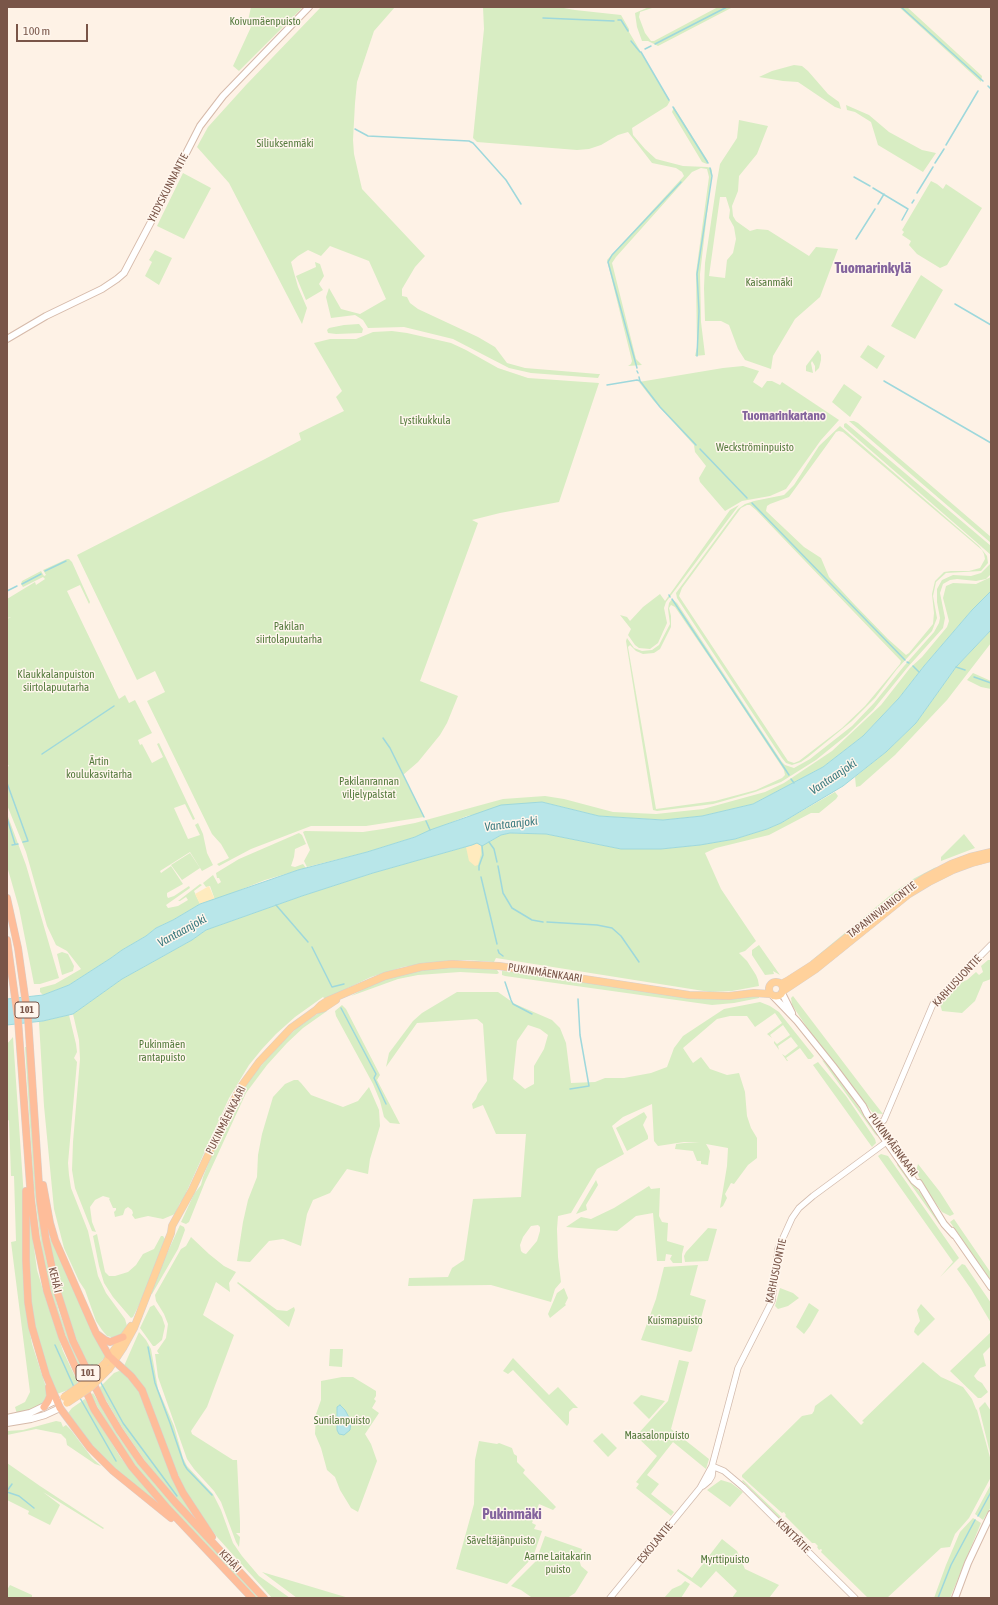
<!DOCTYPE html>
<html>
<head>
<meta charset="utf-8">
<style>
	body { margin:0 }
	#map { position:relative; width:998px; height:1605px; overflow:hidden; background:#fef2e6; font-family:"Asap Condensed",sans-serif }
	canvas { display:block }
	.frame { position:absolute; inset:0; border:8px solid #795548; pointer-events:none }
	.scale { position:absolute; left:16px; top:24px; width:72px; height:18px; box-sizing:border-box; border:2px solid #795548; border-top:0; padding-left:5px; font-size:12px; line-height:14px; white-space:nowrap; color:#795548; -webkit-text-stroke:3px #fff6ed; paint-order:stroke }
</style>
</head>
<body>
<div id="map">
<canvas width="998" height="1605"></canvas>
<div class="frame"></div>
<div class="scale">100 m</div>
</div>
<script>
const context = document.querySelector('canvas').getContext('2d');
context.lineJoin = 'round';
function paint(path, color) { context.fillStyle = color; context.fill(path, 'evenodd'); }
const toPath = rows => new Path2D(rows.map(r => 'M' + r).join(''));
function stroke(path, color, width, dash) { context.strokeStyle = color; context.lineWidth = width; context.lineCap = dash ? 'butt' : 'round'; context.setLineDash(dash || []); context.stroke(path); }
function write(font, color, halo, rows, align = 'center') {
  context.font = font + ' "Asap Condensed",sans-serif'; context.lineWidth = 3; context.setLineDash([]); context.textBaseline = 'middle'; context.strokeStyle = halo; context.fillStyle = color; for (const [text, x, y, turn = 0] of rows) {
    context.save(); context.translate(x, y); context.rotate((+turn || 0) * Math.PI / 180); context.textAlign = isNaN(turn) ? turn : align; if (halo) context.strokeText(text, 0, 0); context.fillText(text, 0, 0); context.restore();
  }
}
const green = toPath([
	[251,7,303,7,239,71,233,66,251,27,247,25],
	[321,7,395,7,374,31,357,82,355,103,353,140,354,154,362,189,425,256,415,267,402,289,402,296,407,297,410,303,418,309,478,337,495,347,507,363,525,368,598,374,600,374,598,378,531,373,509,368,453,339,404,327,368,328,363,320,355,315,331,318,326,297,329,288,341,309,360,314,386,299,369,261,330,246,321,256,308,250,298,256,291,262,298,287,307,308,302,324,229,183,197,147,208,127,246,85],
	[483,7,558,7,575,10,621,15,629,29,629,32,670,101,667,106,632,128,633,135,645,149,656,159,683,166,707,167,711,168,712,171,700,274,701,322,705,355,695,356,697,347,696,273,709,177,707,169,701,168,692,172,616,257,612,263,636,359,642,365,628,366,631,364,632,361,607,260,684,176,682,172,676,168,652,163,628,132,618,135,601,145,589,149,577,150,477,142,473,138,484,29],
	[649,7,655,7,640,12,639,17,645,33,651,41,654,41,718,7,733,7,658,46,648,41,642,41,637,27,635,13],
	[899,7,907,7,982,76,981,82],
	[794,65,802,66,808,71,828,94,839,102,841,109,835,107,798,82,783,81,759,77,772,71],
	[846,105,869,115,889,132,922,150,936,153,923,172,878,145,871,122,855,112,847,110],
	[674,107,708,161,707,164,702,162,672,112],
	[739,120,768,126,757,154,739,176,738,191,732,206,733,216,736,221,750,231,757,229,768,230,809,256,816,247,838,249,820,297,795,319,773,356,771,369,745,360,738,349,729,325,721,321,705,321,704,288,705,263,717,181,720,164,737,138],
	[720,197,726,197,730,210,729,218,734,227,736,239,733,253,727,260,725,278,709,276],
	[183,173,211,188,184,239,157,226],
	[931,181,937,184,943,189,946,184,982,208,947,265,940,268,917,254,909,245,911,241,902,235,904,232,902,230],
	[155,250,172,258,159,285,145,276,152,262,149,260],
	[315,262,320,264,324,276,319,284,323,290,306,300,296,276,316,267],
	[921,275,943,290,915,339,891,326],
	[359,324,363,329,362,333,336,334,328,333,327,330,329,328,344,325],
	[392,331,407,333,451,343,466,350,498,368,528,378,599,383,559,502,500,513,472,520,478,523,420,681,458,696,447,723,440,735,418,762,403,775,424,817,366,826,311,826,251,849,219,866,217,864,229,858,221,844,212,834,147,701,165,692,155,671,137,680,77,555,265,459,301,440,299,433,344,411,336,397,342,391,314,343,330,339,356,339,373,332],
	[868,345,885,356,877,369,860,357],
	[818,350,821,355,821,360,819,368,815,372,815,366,812,361,811,363,813,373,806,371,806,366],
	[743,366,759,371,753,382,762,388,767,381,772,381,780,385,782,382,839,420,821,440,786,489,770,496,742,501,725,511,700,482,699,478,706,466,695,452,694,445,653,400,639,382,723,368],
	[844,384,862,397,850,417,832,402],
	[849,421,854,421,858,423,913,470,991,537,991,543],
	[846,423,991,546,991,555,844,427,844,424],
	[840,426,979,546,987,556,988,563,981,571,946,573,936,582,933,596,937,618,932,631,897,669,875,698,852,721,808,757,801,762,792,765,786,763,782,758,677,598,676,593,738,509,745,504,754,501,784,495,794,485,819,446],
	[839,431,843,432,982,550,984,554,985,559,980,568,969,571,951,571,944,572,935,581,932,594,934,613,933,624,909,653,906,655,888,639,854,604,829,577,821,558,804,547,766,511,767,506,770,504,789,497,829,442,836,432],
	[747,505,750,505,756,510,901,661,900,664,865,706,842,728,799,761,794,763,788,761,679,596,682,588,741,508],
	[739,505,666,602,664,608,667,623,658,643,650,649,639,648,635,645,628,635,631,629,620,615,627,617,630,621,643,607,660,594,665,601,730,510],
	[67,559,69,559,72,562,90,602,89,604,80,585,67,591,119,699,125,695,129,703,135,700,152,733,138,740,140,745,142,744,152,763,163,757,157,744,159,743,195,819,193,820,185,804,174,808,188,839,200,835,195,825,198,823,203,834,207,853,213,865,202,871,190,852,160,871,161,873,171,866,183,884,167,893,167,896,168,898,174,896,189,886,190,888,166,905,168,908,178,906,188,900,186,897,180,901,178,901,200,884,202,885,194,891,200,904,173,920,156,928,146,936,122,950,111,958,69,985,43,995,40,992,40,988,55,984,81,969,67,951,56,945,47,926,26,852,7,805,7,767,9,766,7,763,7,619,11,617,7,618,7,599,35,582,36,585,45,579,43,577,23,587,21,584,22,581,41,571,44,576,46,575,43,570],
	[991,563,991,574,986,579,976,581,957,579,950,580,943,584,940,593,945,618,943,628,907,668,873,710,847,735,816,760,781,782,755,792,713,804,657,811,653,810,626,641,627,638,634,648,642,651,652,650,659,645,670,624,668,609,669,603,672,599,677,603,782,762,785,765,794,768,810,759,852,726,874,703,904,666,934,632,939,623,940,618,937,602,937,589,942,580,953,575,971,576,981,573],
	[671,605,675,607,720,673,784,770,785,775,782,778,756,790,715,801,656,809,628,647,630,645,636,651,643,654,654,653,660,649,671,627,671,616,669,608],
	[991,577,991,591,972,610,924,666,899,698,863,736,823,767,753,804,702,816,663,820,599,816,542,802,467,816,415,837,367,852,307,867,304,861,310,850,303,832,305,831,363,832,383,829,415,823,503,799,545,796,564,799,613,812,656,814,703,809,765,792,784,783,832,751,881,705,910,668,922,657,947,627,949,621,943,598,946,586,953,583,976,584],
	[991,630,991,643,947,700,895,755,860,786,856,787,855,777,886,752,916,723,956,667],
	[973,673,991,681,991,689,981,687,967,680],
	[835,792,838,796,836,799,819,813,811,813,769,835,716,848,705,853,721,889,756,941,745,951,739,953,747,961,756,975,758,980,759,986,732,991,710,992,496,958,494,962,467,960,428,963,403,967,371,977,325,999,323,997,295,1017,276,1034,262,1049,249,1065,229,1098,186,1193,185,1199,180,1203,175,1214,163,1219,148,1216,135,1219,132,1215,133,1213,132,1210,128,1207,125,1209,123,1215,115,1217,114,1212,116,1210,116,1208,113,1208,109,1199,110,1198,103,1196,95,1200,90,1207,92,1222,96,1232,92,1231,75,1188,72,1170,73,1142,80,1059,79,1040,73,1014,122,979,158,959,192,940,206,930,302,896,373,873,472,845,477,842,489,842,501,835,510,833,546,834,621,849,661,849,699,845,735,839,767,829,781,823],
	[7,814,26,865,59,978,40,984,34,984,19,908,7,866],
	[299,833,302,835,306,844,295,849,294,857,291,866,295,867,303,864,306,868,265,880,215,900,210,886,206,887,203,883,213,875,218,884,221,882,219,878,217,878,216,873,239,859],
	[964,834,975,848,941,861,941,857],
	[190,853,200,868,182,880,171,865],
	[936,867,934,870,812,962,811,961,893,893,913,879],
	[759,945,780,975,773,971,774,974,765,975,752,955,752,950],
	[62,952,68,954,74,966,73,971,62,975,57,954],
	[988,960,991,960,991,979,983,982,975,1001,962,1013,942,1011,940,1004,962,982,967,980,976,972,979,975,983,972,981,966],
	[437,968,476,968,497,970,499,973,497,974,460,972,418,975,398,979,351,996,378,981,419,971],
	[502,971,527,973,697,999,719,999,759,996,759,998,734,1003,712,1005,505,976,502,975],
	[457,992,498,992,515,1004,552,1020,560,1028,566,1043,571,1083,595,1082,605,1078,624,1078,651,1073,667,1067,674,1048,683,1036,724,1009,760,1002,770,1006,779,1012,814,1056,811,1059,808,1059,800,1048,786,1058,788,1061,787,1061,782,1054,785,1056,798,1046,791,1037,778,1046,779,1050,774,1043,774,1041,777,1044,790,1035,783,1025,770,1035,772,1038,767,1034,782,1023,775,1013,755,1027,747,1016,730,1016,717,1019,683,1048,693,1063,701,1057,710,1069,727,1075,739,1073,745,1092,747,1116,751,1128,757,1138,757,1158,748,1165,734,1184,731,1183,725,1194,727,1198,723,1206,720,1208,727,1166,728,1148,706,1144,710,1151,708,1165,701,1164,701,1161,697,1161,693,1151,675,1149,676,1144,684,1143,700,1143,684,1142,658,1146,654,1141,652,1104,623,1117,612,1126,624,1154,597,1169,571,1213,558,1216,557,1229,558,1257,561,1282,555,1289,551,1302,491,1285,408,1286,409,1278,448,1277,452,1268,464,1260,473,1199,521,1197,526,1134,496,1134,483,1105,473,1109,472,1104,476,1099,478,1094,487,1081,483,1024,477,1019,417,1023,386,1067,389,1053,413,1021,422,1013],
	[528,1025,540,1029,548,1035,544,1049,534,1066,534,1084,525,1089,513,1079,517,1041],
	[538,1225,540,1227,540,1231,537,1241,526,1254,523,1253,521,1251,520,1245,523,1237,531,1226],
	[793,996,869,1096,883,1114,873,1113,868,1107,810,1032,792,1005,791,998],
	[342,1005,346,1009,380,1075,377,1080,400,1124,390,1123,384,1117,380,1101,373,1084,336,1016,335,1011],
	[325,1009,327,1009,327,1011,303,1028,287,1043,267,1065,246,1093,205,1182,189,1222,186,1224,181,1222,194,1194,201,1185,203,1177,219,1137,240,1096,251,1077,283,1041,299,1026],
	[69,1015,76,1044,77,1052,74,1058,77,1062,68,1163,69,1175,71,1188,88,1231,98,1276,106,1293,125,1319,127,1326,121,1335,115,1338,107,1336,102,1330,96,1321,85,1290,79,1281,64,1248,54,1209,44,1106,39,1022],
	[13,1037,24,1198,28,1322,32,1344,46,1387,47,1397,43,1403,37,1408,17,1414,15,1407,25,1402,30,1392,11,1242,16,1241,14,1176,11,1176,9,1120,7,1121,7,1044],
	[25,1047,27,1047,40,1223,46,1258,59,1312,85,1377,83,1379,71,1352,52,1296,43,1259,34,1189],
	[822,1060,827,1063,844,1086,878,1135,877,1136,875,1134],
	[818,1062,846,1096,875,1139,876,1143,872,1147,813,1065],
	[294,1080,298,1080,301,1083,311,1095,343,1107,358,1101,369,1087,379,1110,380,1126,370,1159,368,1174,347,1169,330,1193,313,1200,307,1214,301,1246,283,1239,269,1241,250,1262,237,1261,243,1222,248,1200,257,1177,258,1155,262,1134,273,1097,285,1084],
	[644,1112,647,1117,643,1125,648,1136,648,1139,627,1151,616,1128],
	[881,1154,888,1156,959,1258,940,1277,953,1262,878,1156],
	[898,1163,928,1203,941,1223,939,1224,897,1165],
	[918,1164,940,1192,954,1214,950,1216,942,1212,923,1185,916,1171],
	[596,1180,598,1185,586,1205,587,1210,576,1214],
	[649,1186,651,1189,660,1188,659,1216,662,1222,668,1223,667,1241,684,1246,682,1254,682,1263,673,1263,670,1259,672,1255,666,1254,665,1261,657,1261,653,1213,636,1216,617,1231,566,1227,581,1217,591,1219,614,1208],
	[29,1210,37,1270,43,1290,63,1351,78,1383,68,1390,57,1394,46,1368,33,1321,29,1288],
	[954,1219,991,1273,991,1281,950,1222],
	[180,1225,184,1227,185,1230,178,1249,152,1294,151,1294,158,1273],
	[708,1228,717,1229,708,1261,685,1262,684,1256,686,1252],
	[97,1234,105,1272,109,1276,115,1276,128,1272,136,1265,143,1254,154,1249,161,1236,163,1236,165,1239,145,1293,133,1317,131,1318,113,1297,104,1283,99,1266,93,1236],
	[50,1237,106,1356,91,1372,71,1327,59,1286,49,1240],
	[191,1237,209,1254,224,1266,236,1272,229,1283,230,1292,216,1282,203,1315,234,1335,207,1407,191,1431,192,1434,233,1460,237,1460,240,1522,240,1533,236,1533,240,1537,239,1547,236,1542,221,1502,214,1491,194,1469,187,1459,158,1377,155,1354,159,1354,157,1351,166,1338,168,1324,164,1314,156,1301,155,1295,181,1249,186,1246],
	[962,1264,965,1265,991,1303,991,1323,971,1289,957,1269],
	[698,1265,690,1295,706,1300,692,1351,690,1352,641,1340,656,1299,664,1267],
	[238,1282,277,1310,287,1311,294,1307,295,1310,289,1327,237,1283],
	[564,1288,568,1298,565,1304,566,1305,550,1318,548,1314,557,1293],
	[780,1288,793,1293,799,1298,788,1306,778,1309,775,1306],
	[809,1303,819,1310,810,1326,804,1334,796,1327],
	[921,1304,935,1319,918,1336,914,1332,915,1328,920,1321,917,1310],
	[154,1305,162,1317,165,1326,162,1340,155,1346,153,1346,140,1328,150,1307],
	[139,1332,146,1340,151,1349,158,1389,174,1426,183,1458,187,1466,213,1494,221,1510,233,1543,242,1556,259,1576,290,1598,272,1598,217,1537,190,1501,168,1453,148,1396,138,1379,124,1366],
	[991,1332,991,1346,983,1354,986,1366,980,1368,974,1376,977,1380,982,1383,988,1392,981,1398,978,1398,950,1371],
	[330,1349,343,1349,342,1367,329,1366],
	[513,1358,549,1395,558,1387,578,1408,573,1408,569,1412,569,1423,567,1426,513,1370,508,1374,503,1371],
	[679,1360,689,1362,671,1429,709,1459,706,1469,673,1442,647,1475,659,1484,651,1494,674,1512,671,1516,636,1488,639,1484,636,1482,657,1456,636,1436,668,1401],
	[923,1362,941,1377,963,1387,972,1399,976,1409,977,1410,991,1461,991,1477,969,1518,955,1534,950,1547,941,1548,887,1598,868,1598,821,1552,822,1550,821,1549,819,1550,817,1547,818,1546,815,1543,812,1543,785,1516,786,1515,784,1512,782,1513,742,1477,742,1475,802,1416,812,1414,814,1411,815,1406,831,1394,861,1425,864,1422,862,1421],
	[119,1371,123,1372,135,1385,141,1395,177,1487,197,1520,173,1496,145,1461,121,1426,99,1388,114,1373],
	[342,1377,353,1377,376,1391,376,1396,374,1399,376,1401,372,1408,379,1413,365,1434,371,1444,377,1461,358,1512,351,1508,340,1490,335,1477,327,1470,321,1448,315,1434,316,1414,321,1400,321,1381],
	[93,1393,119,1437,155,1484,259,1598,256,1598,165,1501,140,1472,116,1438,97,1406,91,1395],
	[641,1395,665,1401,649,1419,633,1403],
	[85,1399,121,1458,159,1504,122,1475,95,1450,68,1416,68,1413,72,1408],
	[985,1402,991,1411,991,1457,979,1408],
	[56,1421,61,1422,63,1427,66,1425,71,1430,92,1458,101,1466,95,1464,67,1445,66,1439,61,1434,36,1429,7,1435,7,1431,23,1430],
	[602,1433,617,1448,608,1457,593,1441],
	[479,1441,497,1444,499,1443,512,1448,514,1454,517,1456,517,1462,525,1470,523,1473,556,1507,553,1510,539,1504,532,1523,536,1525,534,1529,542,1531,533,1557,507,1584,456,1569,474,1504,475,1460],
	[7,1463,40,1486,104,1528,103,1529,43,1492,60,1505,50,1525,28,1514,29,1511,7,1500],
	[721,1480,731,1483,743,1492,730,1507,707,1490],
	[743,1480,809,1544,807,1546,742,1481],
	[991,1484,991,1507,983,1520,975,1514],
	[973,1518,981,1523,950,1598,934,1598,946,1565,960,1532],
	[545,1536,582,1549,579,1559,581,1566,588,1572,575,1593,569,1597,531,1597,521,1590,511,1586,536,1561],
	[722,1539,737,1551,745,1569,779,1585,769,1598,732,1598,737,1591,716,1571,701,1588,677,1571,678,1569,692,1578],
	[262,1572,332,1593,349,1598,297,1598],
	[685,1581,690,1584,681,1598,664,1598,672,1589,681,1585],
	[10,1585,32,1595,32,1598,7,1598,7,1590]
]);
const sand = toPath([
	[477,842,481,845,481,854,478,865,475,866,469,861,466,847],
	[209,886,215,900,200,904,195,894]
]);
const water = toPath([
	[991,591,991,630,956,667,916,723,886,752,843,786,781,823,767,829,735,839,700,845,661,849,621,849,546,834,510,833,501,835,482,846,477,843,472,845,373,873,302,896,206,930,192,940,158,959,122,979,73,1014,43,1021,7,1025,7,999,43,995,69,985,111,958,122,950,146,936,156,928,173,920,200,904,298,870,367,852,415,837,430,830,501,805,542,802,599,816,663,820,702,816,753,804,823,767,863,736,899,698,924,666,972,610,991,591],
	[340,1405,345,1410,351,1421,350,1430,344,1435,339,1434,337,1430,337,1407,340,1405]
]);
const stream = toPath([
	[901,7,983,81],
	[543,18,614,21],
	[618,20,621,20,628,31],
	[631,41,640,52],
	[655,44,727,7],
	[645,49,651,46],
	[641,52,669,100],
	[988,86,991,89],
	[673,107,708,163],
	[355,129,368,136,469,141,473,143,506,180,521,204],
	[946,145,978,91],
	[935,163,944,149],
	[854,177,870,186],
	[873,188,908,209,902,220],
	[917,193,933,167],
	[912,203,914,200],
	[878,204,884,194],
	[856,239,875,209],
	[955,304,991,325],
	[697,356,699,311,697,274,712,176,710,168],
	[637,368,608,262,612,255,681,182],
	[637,371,638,373],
	[639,377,640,381,660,407,696,445],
	[884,381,991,443],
	[607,385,637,380,640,381],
	[700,449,747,498],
	[752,503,905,660],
	[45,571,66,561],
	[22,584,41,574],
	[7,591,17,586],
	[669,595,670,597],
	[672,599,789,775],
	[907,662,909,663],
	[913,666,919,672],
	[956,667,965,670],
	[974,677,991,683],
	[383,738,390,748,424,817],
	[42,754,114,706],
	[791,779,794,783],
	[7,783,28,841,23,842],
	[7,818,15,844],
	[426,821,430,830],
	[489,842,494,849,497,862],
	[12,845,18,844],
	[498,866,503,893,512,908,532,920,543,922],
	[479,870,479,866,483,855,482,846],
	[481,877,497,944],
	[276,905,308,942],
	[547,922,597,925,612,928,621,936,639,962],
	[312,947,332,987,344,984],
	[498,950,499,953,503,956],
	[505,982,511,1000,513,1004,532,1014],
	[341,1008,376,1074,374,1078,386,1104],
	[570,1089,589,1086,580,1035,578,999],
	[55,1345,74,1387],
	[148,1347,155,1383,170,1423,184,1464,187,1469,212,1495],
	[92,1365,95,1370],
	[100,1381,123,1423,177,1496],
	[80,1398,116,1461],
	[7,1491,12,1484],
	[7,1492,19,1496,34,1508],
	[978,1516,991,1492],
	[938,1598,951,1565,975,1520]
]);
const tertiary = toPath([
	[876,1127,884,1120,933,1004,991,945],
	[712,1466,724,1471,743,1487,855,1598],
	[703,1486,709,1481,712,1476,713,1468],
	[610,1598,700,1488,712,1466,738,1368,772,1301,778,1249,792,1218,799,1208,813,1196,889,1140]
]);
const secondary = toPath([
	[7,339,46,316,102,289,117,279,124,273,152,220,200,126,223,96,309,7],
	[782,993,792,1013],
	[773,996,797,1021,833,1066,863,1106,867,1114,914,1181,920,1186],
	[884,1132,903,1159],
	[919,1183,944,1224,954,1235],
	[952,1231,991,1287],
	[7,1418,30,1413,57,1400],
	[7,1423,31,1419,45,1415,60,1408],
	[955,1598,968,1563,991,1514]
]);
const primary = toPath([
	'769 989a7 7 0 1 1 14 0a7 7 0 1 1-14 0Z',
	[781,984,787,981,812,965,902,893,926,877,951,864,970,857,991,852],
	[783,991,816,969,909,894,929,882,953,870,972,863,991,858],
	[316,1010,321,1005,327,1001,385,976,421,967,452,964,499,966,689,995,729,996,754,993,770,994],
	[107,1360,131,1326],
	[109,1369,123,1348,134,1328,171,1233,172,1226,192,1190,226,1116,240,1088,259,1062,291,1028,316,1010,324,1008,336,1000]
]);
const trunk = toPath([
	[7,898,18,948,28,1018,40,1200,46,1240,57,1291,73,1341,103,1403,119,1430,141,1462,175,1502,264,1598],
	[7,940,18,1019,31,1199,36,1238,47,1291,62,1337,94,1409,132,1467,168,1509,252,1598],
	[43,1185,50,1223,55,1240,96,1333,109,1356,131,1376,142,1390,175,1477,183,1493,212,1537],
	[26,1191,26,1260,28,1302,32,1327,46,1375,60,1408,90,1448,113,1471,171,1518],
	[97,1334,105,1340,110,1342,123,1337],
	[44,1407,48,1401,50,1396,49,1387]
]);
const primaryBridge = toPath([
	[64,1397,87,1381,106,1362],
	[67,1403,91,1387,109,1369]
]);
const shields = [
	[27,1010,24],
	[88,1373,24]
];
const shieldNames = [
	["101",27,1010],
	["101",88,1373]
];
const parkNames = [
	["Koivumäenpuisto",265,22],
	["Siliuksenmäki",285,144],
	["Kaisanmäki",769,283],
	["Lystikukkula",425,421],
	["Weckströminpuisto",755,448],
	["Pakilan",289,627],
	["siirtolapuutarha",289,640],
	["Klaukkalanpuiston",56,675],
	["siirtolapuutarha",56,688],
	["Ärtin",99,762],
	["koulukasvitarha",99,775],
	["Pakilanrannan",369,782],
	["viljelypalstat",369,795],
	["Pukinmäen",162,1045],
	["rantapuisto",162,1058],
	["Kuismapuisto",675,1321],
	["Sunilanpuisto",342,1421],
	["Maasalonpuisto",657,1436],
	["Säveltäjänpuisto",501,1541],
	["Aarne Laitakarin",558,1557],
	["puisto",558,1570],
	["Myrttipuisto",725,1560]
];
const streetNames = [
	["YHDYSKUNNANTIE",168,188,-63],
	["TAPANINVAINIONTIE",882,910,-38],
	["PUKINMÄENKAARI",545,973,9],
	["KARHUSUONTIE",957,981,-47],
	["PUKINMÄENKAARI",226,1120,-63],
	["PUKINMÄENKAARI",893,1145,54],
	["KARHUSUONTIE",776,1271,-78],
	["KEHÄ I",55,1280,76],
	["KENTTÄTIE",793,1536,45],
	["ESKOLANTIE",655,1543,-51],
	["KEHÄ I",230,1561,46]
];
const waterNames = [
	["Vantaanjoki",833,777,-34],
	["Vantaanjoki",511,824,-7],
	["Vantaanjoki",182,931,-29]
];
const quarterNames = [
	["Tuomarinkartano",784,416]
];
const districtNames = [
	["Tuomarinkylä",873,268],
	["Pukinmäki",512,1514]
];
paint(green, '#d8edc3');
paint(sand, '#ffebbe');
paint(water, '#b8e6e9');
stroke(water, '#9ed8dc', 1);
stroke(stream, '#9ed8dc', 1.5);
stroke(tertiary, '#d3bbad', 7);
stroke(secondary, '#d6baaa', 8);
stroke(primary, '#d9cfcc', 8);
stroke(trunk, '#d9cfcc', 8);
stroke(tertiary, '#fff', 5.5);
stroke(secondary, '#fff', 6);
stroke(primary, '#ffd19b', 7);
stroke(trunk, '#febd9a', 7);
stroke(primaryBridge, '#d9cfcc', 8, []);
stroke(primaryBridge, '#ffd19b', 7);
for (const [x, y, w] of shields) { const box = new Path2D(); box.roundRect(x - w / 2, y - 8, w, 16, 3); context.fillStyle = '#fff6ed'; context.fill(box); stroke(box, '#795548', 1); }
write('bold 10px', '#795548', null, shieldNames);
write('11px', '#547a3c', '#fff6ed', parkNames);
write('11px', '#795548', '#fff6ed', streetNames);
write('italic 12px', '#3a7a7f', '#fff6ed', waterNames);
write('bold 13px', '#84649d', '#fff6ed', quarterNames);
write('bold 15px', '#84649d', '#fff6ed', districtNames);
</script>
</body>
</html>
